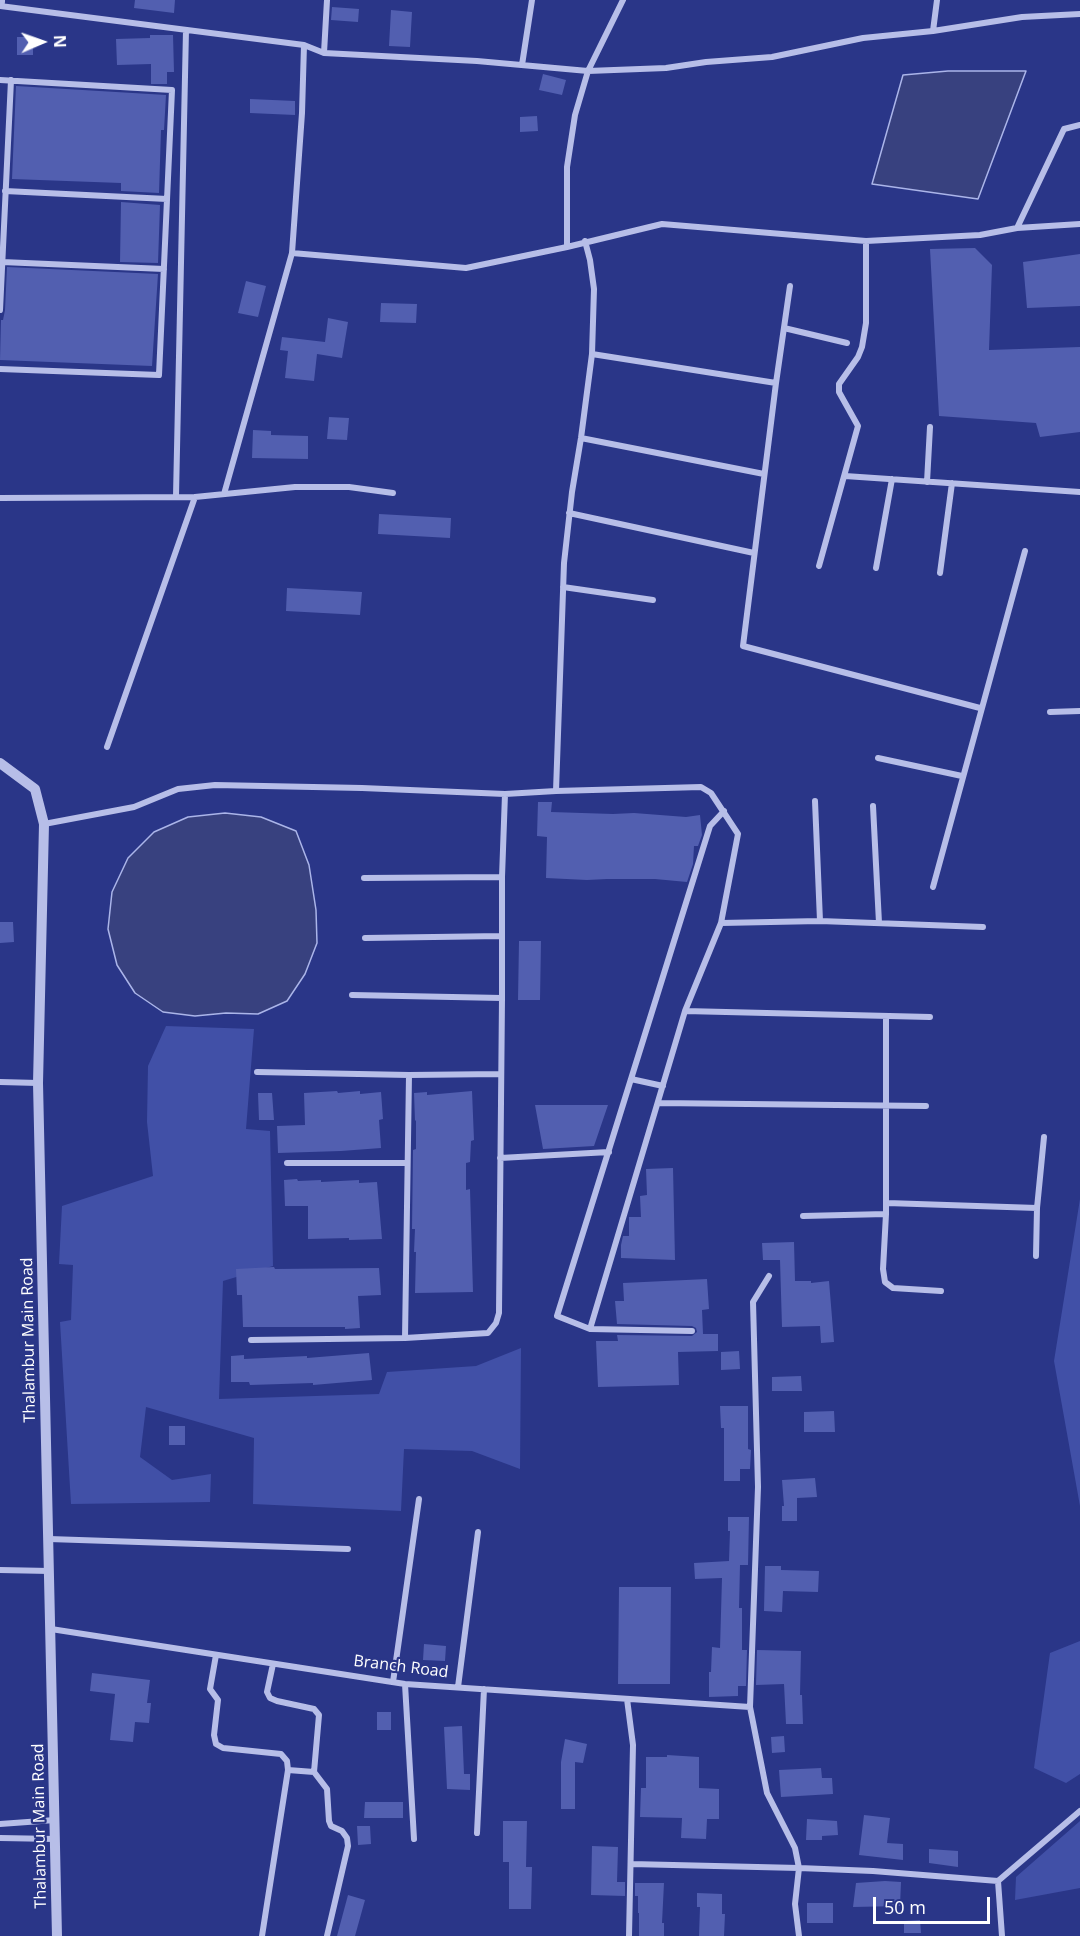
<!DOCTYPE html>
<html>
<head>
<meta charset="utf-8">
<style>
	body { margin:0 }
	#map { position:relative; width:1080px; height:1936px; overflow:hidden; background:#2a3688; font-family:"Open Sans",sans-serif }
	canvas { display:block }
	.north { position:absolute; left:12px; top:12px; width:60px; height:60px; -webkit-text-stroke:4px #2a3688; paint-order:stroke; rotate:88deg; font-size:16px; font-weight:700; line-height:24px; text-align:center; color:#fff }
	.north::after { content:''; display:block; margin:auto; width:21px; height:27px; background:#fff; clip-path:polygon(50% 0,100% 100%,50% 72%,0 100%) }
	.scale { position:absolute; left:873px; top:1897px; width:117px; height:27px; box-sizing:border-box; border:3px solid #fff; border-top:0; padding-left:8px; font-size:18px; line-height:21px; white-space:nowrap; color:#fff; -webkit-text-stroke:4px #2a3688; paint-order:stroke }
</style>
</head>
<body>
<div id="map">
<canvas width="1080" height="1936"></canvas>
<div class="north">N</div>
<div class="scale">50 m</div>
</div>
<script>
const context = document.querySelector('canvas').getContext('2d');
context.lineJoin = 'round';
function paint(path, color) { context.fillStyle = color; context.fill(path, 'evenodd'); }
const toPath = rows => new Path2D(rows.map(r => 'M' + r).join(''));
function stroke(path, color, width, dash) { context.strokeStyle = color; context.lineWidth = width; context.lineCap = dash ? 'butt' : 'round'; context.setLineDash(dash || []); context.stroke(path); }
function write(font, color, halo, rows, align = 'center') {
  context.font = font + ' "Open Sans",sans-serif'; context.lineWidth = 4.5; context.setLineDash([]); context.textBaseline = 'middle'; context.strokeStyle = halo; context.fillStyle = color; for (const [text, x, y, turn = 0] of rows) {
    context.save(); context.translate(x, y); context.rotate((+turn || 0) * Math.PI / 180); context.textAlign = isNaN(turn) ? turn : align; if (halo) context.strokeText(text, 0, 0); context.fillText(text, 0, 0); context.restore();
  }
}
const green = toPath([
	[166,1026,254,1029,246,1129,270,1131,273,1266,223,1281,219,1399,379,1394,387,1372,476,1366,521,1348,520,1469,472,1451,404,1449,401,1511,253,1504,254,1438,146,1407,140,1457,172,1480,211,1474,210,1502,71,1504,60,1322,71,1320,73,1265,59,1264,62,1206,153,1176,147,1122,148,1066],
	[1080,1199,1080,1506,1054,1361],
	[1080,1641,1080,1774,1066,1783,1034,1768,1050,1653],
	[1080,1821,1080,1888,1015,1900,1016,1877]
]);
const water = toPath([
	[948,71,1026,71,978,199,872,184,903,75,948,71],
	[225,813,261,817,296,831,309,865,316,910,317,943,305,974,287,1001,258,1014,226,1013,195,1016,163,1012,135,993,117,965,108,929,112,892,128,858,154,832,188,817,225,813]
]);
const building = toPath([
	[135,0,175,0,174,13,134,8],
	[332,7,359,9,358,22,331,20],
	[391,10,412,12,410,47,389,46],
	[150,35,173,35,174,72,167,72,167,84,151,84,151,64,117,65,116,39,150,38],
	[17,37,33,37,33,55,17,55],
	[543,74,566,80,562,95,539,90],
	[16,86,166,95,164,130,161,130,159,193,121,191,121,183,12,179],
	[250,99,295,101,295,115,250,113],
	[537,116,538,131,520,132,520,117],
	[121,202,160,205,158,263,120,262],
	[975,248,992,265,989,350,1080,347,1080,432,1040,437,1036,423,939,416,930,249],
	[1080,254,1080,306,1027,308,1023,262],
	[7,267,158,274,152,366,0,360,1,320,3,320,5,310],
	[246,281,266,286,258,317,238,313],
	[381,303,417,304,416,323,380,322],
	[328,318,348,322,342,358,317,354,314,381,285,378,288,351,280,350,282,337,325,342],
	[329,417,349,418,347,440,327,439],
	[253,430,271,431,271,435,308,436,308,459,252,458],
	[379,514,451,518,450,538,378,534],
	[287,588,362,592,360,615,286,611],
	[538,802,552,802,551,812,613,814,634,813,686,817,700,815,702,835,698,846,694,846,693,864,687,882,655,879,607,879,587,880,546,878,547,837,537,836],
	[0,922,13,922,14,942,0,943],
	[519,941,541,941,540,1000,518,1000],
	[337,1091,338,1093,360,1091,360,1094,381,1092,383,1119,379,1120,381,1148,341,1151,278,1153,277,1126,305,1125,304,1093],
	[472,1091,474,1140,471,1141,470,1162,466,1163,466,1190,470,1189,473,1292,415,1293,416,1252,414,1252,415,1229,412,1229,413,1150,416,1149,416,1120,415,1121,414,1093,427,1092,427,1095],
	[258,1093,272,1093,274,1120,259,1120],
	[535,1105,608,1105,594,1146,543,1149],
	[673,1168,675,1260,621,1258,621,1245,623,1236,629,1236,629,1217,641,1217,640,1196,647,1195,646,1169],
	[297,1179,298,1181,321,1180,321,1182,359,1180,359,1183,377,1182,382,1239,349,1240,349,1238,308,1239,308,1206,285,1206,284,1180],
	[794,1242,795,1281,811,1281,811,1283,829,1281,834,1342,821,1343,820,1326,782,1327,780,1260,763,1260,762,1243],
	[274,1267,275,1269,379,1268,381,1295,358,1296,360,1328,345,1329,345,1327,243,1327,242,1295,237,1295,236,1269],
	[707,1279,709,1309,702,1310,703,1334,718,1334,718,1351,678,1352,679,1385,598,1387,596,1341,618,1341,617,1335,692,1336,697,1332,696,1328,692,1326,617,1324,615,1301,624,1301,623,1283],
	[739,1351,740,1369,721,1370,721,1352],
	[369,1353,372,1380,313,1385,313,1383,250,1385,249,1382,231,1382,231,1356,244,1355,244,1359,307,1356,307,1358],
	[801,1376,802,1391,772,1391,772,1377],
	[720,1406,748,1406,748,1449,751,1450,750,1469,740,1469,740,1481,724,1481,724,1428,721,1428],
	[834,1411,835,1432,804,1432,804,1412],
	[169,1426,185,1426,185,1445,169,1445],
	[815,1478,817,1497,797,1498,797,1521,782,1521,782,1506,784,1506,782,1480],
	[728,1517,749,1517,748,1565,740,1565,739,1608,742,1608,742,1650,747,1650,746,1686,738,1686,738,1696,709,1697,709,1672,711,1672,712,1647,720,1648,722,1578,695,1579,694,1563,729,1561,730,1531,728,1531],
	[765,1566,781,1566,781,1570,819,1571,818,1592,783,1591,782,1612,764,1611],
	[619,1587,671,1587,670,1684,618,1684],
	[424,1644,446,1646,445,1661,423,1660],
	[757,1650,801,1651,800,1695,802,1695,803,1724,786,1724,784,1684,756,1685],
	[92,1673,150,1680,147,1703,151,1703,149,1723,135,1722,133,1742,110,1740,115,1694,90,1691],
	[377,1712,391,1712,391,1730,377,1730],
	[462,1726,464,1774,470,1774,470,1790,447,1789,444,1727],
	[784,1736,785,1752,772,1753,771,1737],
	[565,1739,587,1744,583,1763,575,1762,575,1809,561,1809,561,1762],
	[667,1755,699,1757,699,1788,719,1789,719,1819,707,1819,706,1839,681,1838,682,1818,640,1817,641,1788,646,1788,646,1757,667,1757],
	[821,1768,822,1778,832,1778,833,1794,781,1797,779,1770],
	[365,1802,403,1802,403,1818,364,1818],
	[864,1815,890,1818,887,1843,903,1844,903,1860,859,1855],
	[807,1819,837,1821,838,1835,822,1836,822,1840,806,1840],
	[503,1821,527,1821,526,1867,532,1867,531,1909,509,1909,509,1862,503,1862],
	[357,1826,370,1826,371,1844,358,1845],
	[592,1846,618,1847,617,1882,625,1882,625,1896,591,1895],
	[929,1849,958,1851,958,1867,929,1863],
	[885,1881,901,1882,900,1906,853,1907,856,1883],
	[635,1883,664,1883,662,1923,664,1923,664,1936,639,1936,639,1913,638,1913,638,1896,635,1896],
	[697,1893,722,1894,722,1914,725,1914,724,1936,699,1936,700,1907,697,1907],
	[348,1895,365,1900,355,1936,337,1936],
	[807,1903,833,1903,833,1923,807,1923],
	[920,1920,921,1933,904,1933,904,1921]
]);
const minor = toPath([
	[0,6,304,45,324,53,477,61,588,71,623,0],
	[933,31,937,0],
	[324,53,327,0],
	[522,65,532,0],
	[0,80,172,90,159,375,0,369],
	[5,191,167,199],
	[1017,228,1064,129,1080,125],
	[567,247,567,167,575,115,588,71,666,68,706,62,772,57,863,38,933,31,1022,17,1080,14],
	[292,253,466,268,567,247,662,224,866,241,980,235,1017,228,1080,224],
	[2,262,164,269],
	[790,286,776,383,743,646,980,708],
	[0,310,11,80],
	[784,328,847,343],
	[592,354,776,383],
	[581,438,764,474],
	[845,476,1080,492],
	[927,482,930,427],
	[224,494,292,253,302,113,304,45],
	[176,496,186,30],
	[0,498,195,497,295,487,349,487,393,493],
	[569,513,754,553],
	[819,566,858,426,839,392,839,384,858,357,862,347,866,323,866,241],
	[876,568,892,479],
	[940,573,952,483],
	[563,587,653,600],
	[1050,712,1080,711],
	[107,747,195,497],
	[878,758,962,776],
	[556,791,564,563,572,492,581,438,592,354,594,289,590,260,585,241],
	[505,794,556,791,701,787,711,793,738,834,721,923,685,1011,590,1329],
	[815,801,820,921],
	[873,806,879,923],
	[44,824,134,807,178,789,215,785,362,788,505,794,502,877,502,998,499,1313,496,1323,488,1333,405,1338,409,1075,501,1074],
	[364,878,502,877],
	[933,887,1025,551],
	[721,923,820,921,983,927],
	[365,938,502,936],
	[352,995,502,998],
	[685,1011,930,1017],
	[886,1016,886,1214,883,1269,885,1282,893,1288,941,1291],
	[257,1072,409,1075],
	[631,1079,663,1086],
	[0,1082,38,1083],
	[658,1103,926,1106],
	[500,1158,609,1152],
	[287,1163,406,1163],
	[887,1203,1037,1208],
	[803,1216,886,1214],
	[1036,1256,1037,1208,1044,1137],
	[769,1276,753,1302,758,1487,750,1707,767,1793,795,1848,799,1868,873,1871,998,1881,1002,1936],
	[692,1331,590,1329,557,1316,710,826,724,811],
	[251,1340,405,1338],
	[49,1539,348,1549],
	[0,1570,50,1571],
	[51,1629,405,1684,750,1707],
	[216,1655,210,1689,218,1700,214,1735,216,1744,223,1748,281,1754,287,1761,288,1770,262,1936],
	[273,1664,267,1692,270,1698,277,1701,314,1709,319,1715,314,1772,327,1789,329,1821,331,1826,342,1831,347,1838,348,1846,327,1936],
	[393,1682,419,1499],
	[405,1684,414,1839],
	[458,1687,478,1532],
	[627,1699,633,1745,629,1936],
	[288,1770,314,1772],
	[0,1824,55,1820],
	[477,1833,484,1689],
	[0,1838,55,1839],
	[631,1864,799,1868,795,1904,799,1936],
	[998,1881,1080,1811]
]);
const tertiary = toPath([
	[0,2,0,0],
	[0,763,35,789,44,824,38,1083,57,1936]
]);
const streetNames = [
	["Thalambur Main Road",29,1340,-91],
	["Branch Road",401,1667,7],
	["Thalambur Main Road",40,1826,-91]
];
paint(green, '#4150a7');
paint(water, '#38417f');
stroke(water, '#abb5e9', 1.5);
paint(building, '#525fb0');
stroke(minor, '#b7bee8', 6);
stroke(tertiary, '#b7bee8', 10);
write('16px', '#fff', '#2a3688', streetNames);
</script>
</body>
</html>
